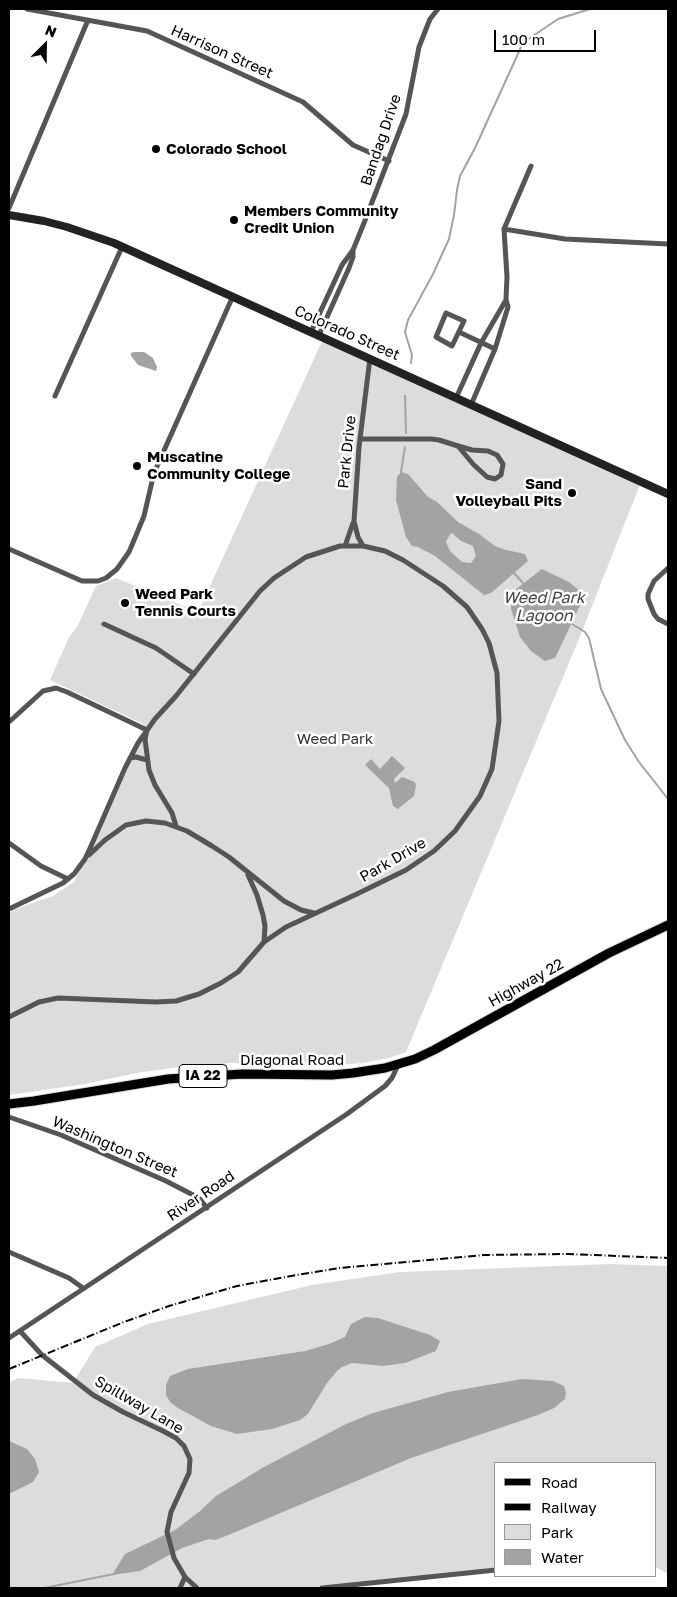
<!DOCTYPE html>
<html>
<head>
<meta charset="utf-8">
<style>
	body { margin:0 }
	#map { position:relative; width:677px; height:1597px; overflow:hidden; background:#fff; font-family:"Golos Text",sans-serif }
	canvas { display:block }
	.frame { position:absolute; inset:0; border:10px solid #000; pointer-events:none }
	.legend { position:absolute; left:494px; top:1462px; width:162px; height:115px; box-sizing:border-box; background:#fff; border:1px solid #999; margin:0; padding:6px 9px; list-style:none; font-size:15px; color:#000 }
	.legend li { display:flex; align-items:center; gap:10px; height:25px }
	.legend b { width:25px; border:1px solid #999 }
	.north { position:absolute; left:20px; top:20px; width:50px; height:50px; -webkit-text-stroke:4px #fff; paint-order:stroke; rotate:23deg; font-size:14px; font-weight:700; line-height:20px; text-align:center; color:#000 }
	.north::after { content:''; display:block; margin:auto; width:18px; height:22px; background:#000; clip-path:polygon(50% 0,100% 100%,50% 72%,0 100%) }
	.scale { position:absolute; left:494px; top:30px; width:102px; height:22px; box-sizing:border-box; border:2px solid #000; border-top:0; padding-left:6px; font-size:15px; line-height:18px; white-space:nowrap; color:#000; -webkit-text-stroke:4px #fff; paint-order:stroke }
</style>
</head>
<body>
<div id="map">
<canvas width="677" height="1597"></canvas>
<div class="frame"></div>
<ul class="legend">
<li><b style="height:6px;background:#000"></b>Road</li>
<li><b style="height:6px;background:#000"></b>Railway</li>
<li><b style="height:14px;background:#dcdcdc"></b>Park</li>
<li><b style="height:14px;background:#a3a3a3"></b>Water</li>
</ul>
<div class="north">N</div>
<div class="scale">100 m</div>
</div>
<script>
const context = document.querySelector('canvas').getContext('2d');
context.lineJoin = 'round';
function paint(path, color) { context.fillStyle = color; context.fill(path, 'evenodd'); }
const toPath = rows => new Path2D(rows.map(r => 'M' + r).join(''));
function stroke(path, color, width, dash) { context.strokeStyle = color; context.lineWidth = width; context.lineCap = dash ? 'butt' : 'round'; context.setLineDash(dash || []); context.stroke(path); }
function write(font, color, halo, rows, align = 'center') {
  context.font = font + ' "Golos Text",sans-serif'; context.lineWidth = 5; context.setLineDash([]); context.textBaseline = 'middle'; context.strokeStyle = halo; context.fillStyle = color; for (const [text, x, y, turn = 0] of rows) {
    context.save(); context.translate(x, y); context.rotate((+turn || 0) * Math.PI / 180); context.textAlign = isNaN(turn) ? turn : align; if (halo) context.strokeText(text, 0, 0); context.fillText(text, 0, 0); context.restore();
  }
}
const green = toPath([
	[323,339,641,482,579,639,406,1052,389,1058,362,1063,336,1065,232,1063,180,1067,136,1073,85,1084,9,1095,9,913,15,909,53,896,74,882,94,841,128,761,148,729,143,724,50,680,69,637,77,627,96,586,116,578,198,612],
	[611,1264,668,1266,668,1574,656,1567,656,1463,496,1463,496,1570,337,1588,9,1588,9,1382,19,1378,73,1383,95,1347,148,1324,312,1285,400,1272]
]);
const water = toPath([
	[134,352,144,352,153,358,157,367,156,371,138,365,131,356,131,353],
	[401,472,408,474,428,497,437,502,458,522,479,534,495,546,506,550,525,554,528,561,491,593,484,595,435,556,418,547,412,546,406,537,396,500,397,477],
	[452,533,461,541,473,546,476,556,471,563,462,562,450,551,446,542,450,534],
	[542,569,569,582,585,595,555,658,545,661,531,651,520,637,511,609,511,597,515,590],
	[392,756,405,768,394,779,395,783,402,777,415,782,416,786,414,796,398,809,393,806,389,788,365,765,371,759,380,769],
	[365,1317,378,1318,430,1335,440,1341,436,1351,405,1363,383,1366,352,1363,342,1367,337,1371,327,1383,308,1414,300,1420,272,1429,237,1434,211,1426,178,1408,170,1402,166,1395,166,1385,170,1376,188,1369,305,1351,329,1344,345,1337,351,1324],
	[522,1379,553,1381,564,1386,566,1393,565,1399,554,1408,538,1415,411,1458,226,1536,215,1540,209,1539,182,1548,140,1571,112,1575,125,1554,175,1530,199,1512,216,1496,264,1467,346,1424,373,1413,448,1392],
	[9,1441,27,1449,35,1459,39,1472,33,1482,9,1494]
]);
const stream = toPath([
	[411,363,412,355,405,332,408,320,433,274,449,239,454,215,457,190,460,176,475,148,522,45,530,38,558,19,590,9],
	[405,396,406,433],
	[401,472,405,447],
	[514,573,523,583],
	[572,624,585,632,589,638,601,689,625,740,639,762,668,799],
	[44,1588,114,1574]
]);
const street = toPath([
	[27,9,147,31,303,102,353,145,389,161],
	[9,208,88,20],
	[504,229,565,239,668,244],
	[446,313,464,321,452,346,436,337,446,313],
	[311,332,342,265,353,250,364,223,406,114,419,47,430,19,438,9],
	[459,332,495,349],
	[319,335,349,268,353,257,353,250],
	[55,396,122,247],
	[456,398,481,343,506,300],
	[471,405,495,349,508,307,506,299,507,277,504,229,531,166],
	[360,439,431,439,439,440,458,446],
	[458,446,472,450,488,451,497,455,503,464,501,475,495,479,487,477,473,464,458,446],
	[345,546,353,523],
	[9,549,82,581,98,581,106,578,117,569,129,552,137,533,144,516,154,473,233,296],
	[668,568,654,581,648,594,648,599,654,614,658,619,668,624],
	[104,624,156,648,194,674],
	[9,722,43,691,56,688,67,692,147,730,145,739,149,770,155,785,172,813,176,826],
	[130,758,136,757,147,760],
	[9,843,41,866,68,879],
	[89,855,105,840,126,825,146,821,165,823,187,831,212,846,229,857,284,901,301,910,314,913],
	[248,875,257,895,263,915,265,926,264,942],
	[9,909,63,883,74,874,85,859,91,846,125,768,138,743,155,719,176,696,260,591,274,578,306,557,340,546,363,546],
	[9,1017,39,1002,58,998,156,1002,176,1001,199,994,221,983,238,972,264,942,286,927,359,893,406,870,434,851,455,831,480,796,492,769,499,721,497,673,489,643,482,629,467,607,443,586,403,560,385,551,363,546,358,537,354,521,359,447,370,358],
	[9,1117,61,1135,166,1181,199,1198,207,1208],
	[9,1252,69,1278,83,1288],
	[20,1331,42,1355,93,1395,123,1412,163,1431,176,1438,184,1446,190,1459,189,1473,171,1512,167,1532,174,1558,185,1577,197,1588],
	[9,1338,347,1114,385,1086,392,1078,398,1065],
	[180,1588,185,1577],
	[322,1588,496,1570]
]);
const secondary = toPath([
	[9,215,44,221,67,227,114,243,668,494]
]);
const primary = toPath([
	[9,1104,34,1101,168,1079,242,1074,332,1075,353,1073,385,1068,415,1059,434,1050,609,953,668,925]
]);
const rail = toPath([
	[9,1369,124,1322,169,1306,237,1286,291,1276,340,1268,484,1255,568,1254,668,1258]
]);
const markers = [
	[156,149,5,"#000"],
	[234,220,5,"#000"],
	[137,466,5,"#000"],
	[572,493,5,"#000"],
	[125,603,5,"#000"]
];
const shields = [
	[203,1076,48]
];
const shieldNames = [
	["IA 22",203,1076]
];
const streetNames = [
	["Harrison Street",222,52,24],
	["Bandag Drive",381,140,-71],
	["Colorado Street",347,333,24],
	["Park Drive",347,452,-84],
	["Park Drive",393,860,-30],
	["Highway 22",526,983,-29],
	["Diagonal Road",292,1060],
	["Washington Street",115,1147,23],
	["River Road",201,1196,-34],
	["Spillway Lane",139,1405,30]
];
const poiNames = [
	["Colorado School",166,149],
	["Members Community",244,211],
	["Credit Union",244,228],
	["Muscatine",147,457],
	["Community College",147,474],
	["Sand",562,484,"right"],
	["Volleyball Pits",562,501,"right"],
	["Weed Park",135,594],
	["Tennis Courts",135,611]
];
const parkNames = [
	["Weed Park",335,739]
];
const waterNames = [
	["Weed Park",544,598],
	["Lagoon",544,616]
];
paint(green, '#dcdcdc');
paint(water, '#a3a3a3');
stroke(stream, '#a3a3a3', 2);
stroke(primary, '#dbdbdb', 11);
stroke(street, '#555', 5);
stroke(secondary, '#222', 8);
stroke(primary, '#000', 9);
stroke(rail, '#000', 2, [8, 2.5, 1, 2.5]);
for (const [x, y, r, color] of markers) { const dot = new Path2D(); dot.arc(x, y, r, 0, 2 * Math.PI); context.fillStyle = color; context.fill(dot); stroke(dot, '#fff', 2); }
for (const [x, y, w] of shields) { const box = new Path2D(); box.roundRect(x - w / 2, y - 11.5, w, 23, 4); context.fillStyle = '#fff'; context.fill(box); stroke(box, '#000', 1); }
write('bold 14px', '#000', null, shieldNames);
write('15px', '#000', '#fff', streetNames);
write('bold 15px', '#000', '#fff', poiNames, 'left');
write('15px', '#333', '#fff', parkNames);
write('italic 16px', '#444', '#fff', waterNames);
</script>
</body>
</html>
